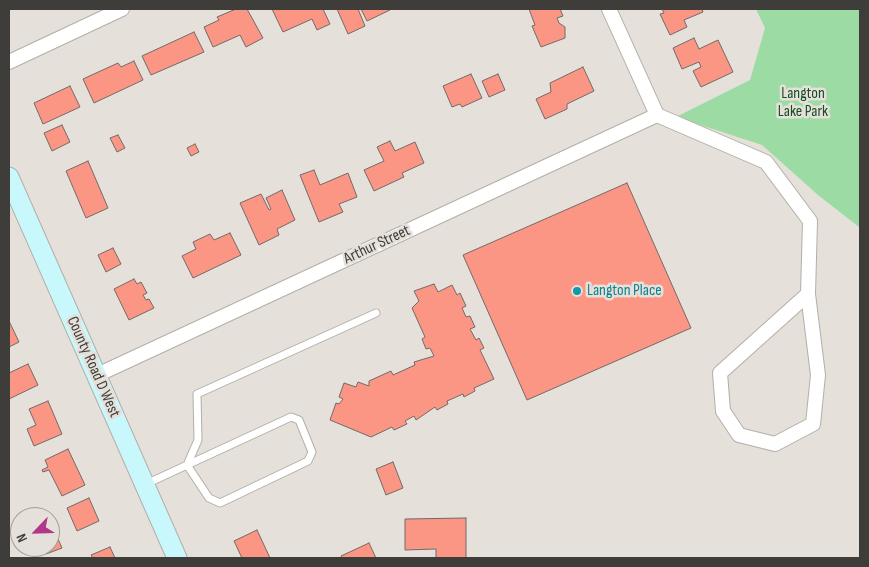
<!DOCTYPE html>
<html>
<head>
<meta charset="utf-8">
<style>
	body { margin:0 }
	#map { position:relative; width:869px; height:567px; overflow:hidden; background:#e5e0d9; font-family:"Sofia Sans Condensed",sans-serif }
	canvas { display:block }
	.frame { position:absolute; inset:0; border:10px solid #3e3d3a; pointer-events:none }
	.north { position:absolute; left:10px; top:507px; width:50px; height:50px; box-sizing:border-box; background:#e5e0d9; border:1px solid #a29f99; border-radius:50%; rotate:246deg; font-size:14px; font-weight:700; line-height:20px; text-align:center; color:#3e3d3a }
	.north::after { content:''; display:block; margin:auto; width:18px; height:22px; background:#b23788; clip-path:polygon(50% 0,100% 100%,50% 72%,0 100%) }
</style>
</head>
<body>
<div id="map">
<canvas width="869" height="567"></canvas>
<div class="frame"></div>
<div class="north">N</div>
</div>
<script>
const context = document.querySelector('canvas').getContext('2d');
context.lineJoin = 'round';
function paint(path, color) { context.fillStyle = color; context.fill(path, 'evenodd'); }
const toPath = rows => new Path2D(rows.map(r => 'M' + r).join(''));
function stroke(path, color, width, dash) { context.strokeStyle = color; context.lineWidth = width; context.lineCap = dash ? 'butt' : 'round'; context.setLineDash(dash || []); context.stroke(path); }
function write(font, color, halo, rows, align = 'center') {
  context.font = font + ' "Sofia Sans Condensed",sans-serif'; context.lineWidth = 5; context.setLineDash([]); context.textBaseline = 'middle'; context.strokeStyle = halo; context.fillStyle = color; for (const [text, x, y, turn = 0] of rows) {
    context.save(); context.translate(x, y); context.rotate((+turn || 0) * Math.PI / 180); context.textAlign = isNaN(turn) ? turn : align; if (halo) context.strokeText(text, 0, 0); context.fillText(text, 0, 0); context.restore();
  }
}
const green = toPath([
	[756,9,860,9,860,293,859,227,818,195,762,145,676,117,750,80,765,28]
]);
const building = toPath([
	[236,9,247,9,263,38,246,47,240,35,213,47,204,27,219,20,217,17,236,9],
	[272,9,323,9,330,24,317,30,312,19,283,32,272,9],
	[337,9,358,9,365,26,348,34,337,9],
	[361,9,389,9,390,10,367,21,361,9],
	[529,9,560,9,563,16,557,18,559,23,565,27,565,38,541,47,532,26,535,25,529,9],
	[662,9,702,9,703,12,684,20,687,27,670,35,660,14,664,13,662,9],
	[194,32,204,52,151,75,142,56,194,32],
	[694,38,699,49,718,40,733,72,701,87,693,71,701,67,699,62,682,69,673,48,694,38],
	[134,61,143,80,94,103,83,79,118,63,121,67,134,61],
	[583,67,594,91,567,104,567,109,545,119,536,99,551,92,550,83,583,67],
	[471,74,482,98,462,107,460,104,452,107,443,86,471,74],
	[498,74,505,90,489,97,482,81,498,74],
	[70,86,80,107,43,124,34,103,70,86],
	[62,125,70,142,52,151,44,133,62,125],
	[118,135,125,148,117,152,110,138,118,135],
	[390,141,395,151,415,142,424,163,402,173,404,177,374,191,364,170,384,161,377,147,390,141],
	[195,144,199,152,191,156,187,148,195,144],
	[88,161,108,208,86,218,66,171,88,161],
	[314,170,320,185,348,173,357,197,339,204,343,212,319,222,300,175,314,170],
	[627,183,691,328,527,400,463,255,627,183],
	[282,190,295,220,277,229,279,235,259,245,240,203,261,194,269,210,271,209,266,198,282,190],
	[230,233,241,255,193,278,182,256,196,249,193,242,210,234,214,240,230,233],
	[113,248,121,264,106,272,98,255,113,248],
	[134,279,137,284,141,282,147,293,143,295,146,300,149,299,154,308,129,320,114,289,134,279],
	[434,284,438,292,452,285,457,295,460,293,466,306,462,308,466,317,470,316,475,327,470,329,476,340,479,338,484,348,480,350,494,379,474,388,475,391,464,397,463,394,447,401,448,404,437,410,435,407,416,420,414,416,405,421,407,424,394,430,392,427,371,437,330,420,336,403,339,404,343,399,339,397,344,383,356,387,358,382,369,386,369,381,391,371,393,375,415,365,414,362,434,356,430,348,426,349,422,339,425,337,412,308,419,301,414,291,434,284],
	[9,321,19,342,9,347,9,321],
	[28,364,38,385,9,399,9,373,28,364],
	[48,401,62,434,34,446,27,429,36,425,29,409,48,401],
	[68,449,85,485,62,496,49,470,43,472,42,470,48,467,45,460,68,449],
	[393,462,403,488,386,495,376,469,393,462],
	[89,498,99,521,77,531,67,508,89,498],
	[466,518,466,558,436,558,436,549,405,550,405,519,466,518],
	[257,530,270,558,242,558,234,541,257,530],
	[55,532,62,548,46,554,43,547,50,547,50,534,55,532],
	[369,543,376,558,342,558,341,556,369,543],
	[110,547,115,558,93,558,91,555,110,547]
]);
const lane = toPath([
	[187,465,198,440,197,394,376,313],
	[146,484,291,417,299,420,312,452,308,461,220,503,209,498,187,465]
]);
const street = toPath([
	[609,9,657,115],
	[9,62,122,9],
	[657,115,766,162,810,221,808,294,818,375,813,424,775,444,739,435,723,411,720,373,808,294],
	[97,375,657,115]
]);
const secondary = toPath([
	[9,177,177,558]
]);
const markers = [
	[577,291,5,"#0f9aa8"]
];
const parkNames = [
	["Langton",803,94],
	["Lake Park",803,112]
];
const streetNames = [
	["Arthur Street",377,245,-25],
	["County Road D West",93,367,66]
];
const cultureNames = [
	["Langton Place",587,291]
];
paint(green, '#9cdca4');
paint(building, '#fc9684');
stroke(building, '#726968', 1);
stroke(lane, '#b3afa8', 9);
stroke(street, '#b3afa8', 16);
stroke(secondary, '#b3afa8', 21);
stroke(lane, '#fff', 7);
stroke(street, '#fff', 14);
stroke(secondary, '#c8f8fc', 19);
for (const [x, y, r, color] of markers) { const dot = new Path2D(); dot.arc(x, y, r, 0, 2 * Math.PI); context.fillStyle = color; context.fill(dot); stroke(dot, '#e5e0d9', 2); }
write('16px', '#144e22', '#e5e0d9', parkNames);
write('16px', '#3e3d3a', '#e5e0d9', streetNames);
write('16px', '#0d838f', '#e5e0d9', cultureNames, 'left');
</script>
</body>
</html>
